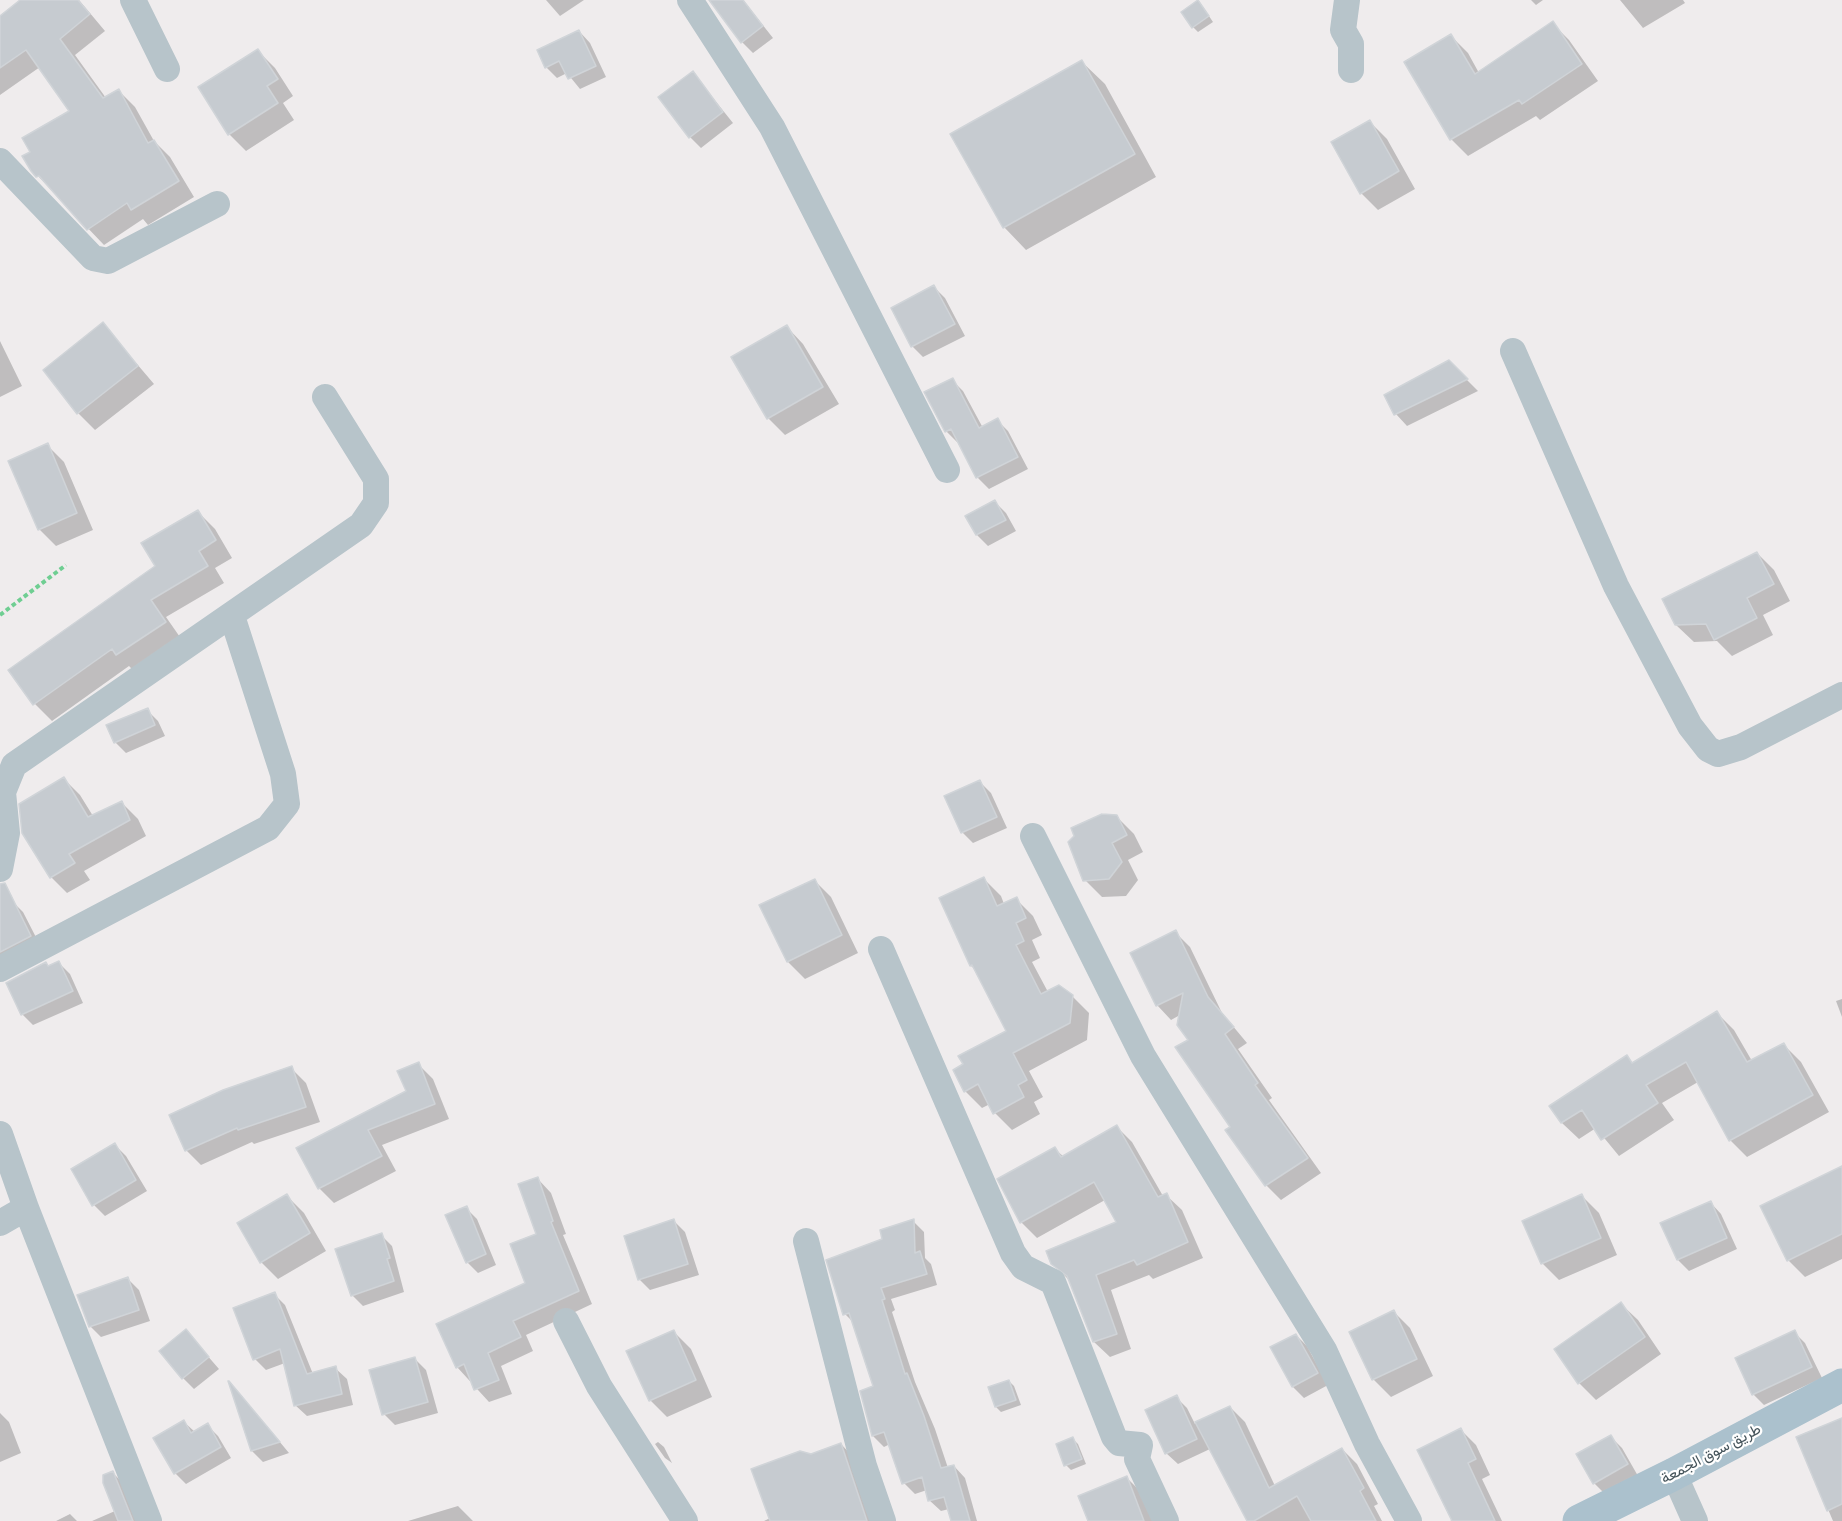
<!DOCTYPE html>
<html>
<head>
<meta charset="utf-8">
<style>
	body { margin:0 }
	canvas { display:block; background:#efeced }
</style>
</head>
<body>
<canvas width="1842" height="1521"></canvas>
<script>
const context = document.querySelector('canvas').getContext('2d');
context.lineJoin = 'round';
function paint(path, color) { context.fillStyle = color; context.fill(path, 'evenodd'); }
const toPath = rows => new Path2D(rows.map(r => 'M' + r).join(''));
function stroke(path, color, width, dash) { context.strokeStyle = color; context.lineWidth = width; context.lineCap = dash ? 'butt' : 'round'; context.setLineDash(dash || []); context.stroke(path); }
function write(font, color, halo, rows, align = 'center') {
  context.font = font + ' "IBM Plex Sans",Vazirmatn,sans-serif'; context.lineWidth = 4.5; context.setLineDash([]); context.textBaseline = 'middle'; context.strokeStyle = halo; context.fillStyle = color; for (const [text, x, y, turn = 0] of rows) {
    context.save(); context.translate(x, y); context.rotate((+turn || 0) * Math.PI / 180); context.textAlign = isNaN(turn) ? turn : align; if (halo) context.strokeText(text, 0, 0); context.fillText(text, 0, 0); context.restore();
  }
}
const shadow = toPath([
	[23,0,79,0,105,31,75,55,106,98,119,91,135,107,154,141,170,157,194,197,148,225,143,219,104,245,38,176,32,152,71,111,40,67,0,95,0,18],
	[546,0,584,0,560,16],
	[726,0,743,0,773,38,753,53,742,42],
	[1531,0,1543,0,1536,5],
	[1620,0,1683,0,1685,3,1643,28],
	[1203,7,1213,22,1198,32,1193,27],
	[1552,23,1569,40,1598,81,1540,120,1536,116,1468,156,1451,139,1451,36,1468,53,1479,73],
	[579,31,590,43,606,77,580,89,567,73,557,78,546,67],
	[258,51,275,68,293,96,283,103,294,120,246,151,229,134],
	[1082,62,1105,84,1156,177,1026,250,1004,227],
	[693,73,733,123,701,148,690,137],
	[1370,122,1387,139,1415,189,1378,210,1361,193],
	[934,287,945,298,965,336,923,357,912,346],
	[103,324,154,384,95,430,78,413],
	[787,327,803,344,839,404,785,435,768,418,733,358],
	[0,341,22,386,0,397],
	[1449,362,1478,391,1407,426,1396,414,1386,396],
	[952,380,963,391,983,428,997,420,1008,431,1028,469,989,489,978,478,959,441,957,442,946,431],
	[47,445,64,462,93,530,56,546,39,529],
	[995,502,1006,513,1016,531,988,546,977,535,967,517],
	[198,512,215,529,232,558,215,568,224,583,166,617,182,640,134,671,129,666,52,721,35,704,10,670,157,567],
	[1757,553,1774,570,1790,601,1763,615,1773,635,1732,656,1717,641,1694,642,1676,625],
	[147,710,158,721,165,736,126,753,115,742],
	[64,779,80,795,93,816,122,803,138,819,146,836,84,871,90,880,67,893,51,877],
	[980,782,991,793,1007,828,973,843,962,832],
	[1117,817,1134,834,1143,852,1128,860,1138,880,1126,896,1102,897,1085,880],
	[984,879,1001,896,1004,904,1016,899,1033,916,1042,935,1032,940,1040,958,1032,962,1048,992,1072,996,1089,1013,1087,1040,1029,1071,1043,1097,1034,1102,1040,1114,1012,1130,995,1113,990,1104,982,1108,965,1091,1008,1031,977,971,971,966,941,899],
	[814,880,831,897,858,953,805,979,788,962],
	[12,901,23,912,41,947,0,958,0,907],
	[1175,932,1190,947,1222,1013,1247,1043,1238,1049,1272,1098,1269,1100,1321,1173,1281,1200,1266,1185,1227,1130,1232,1127,1180,1015,1171,1020,1157,1005],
	[46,963,50,967,59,963,70,974,83,1003,33,1025,22,1014],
	[1842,999,1842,1017,1836,1001],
	[1717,1013,1734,1030,1752,1061,1784,1045,1801,1062,1829,1112,1747,1157,1730,1140,1698,1082,1662,1103,1674,1120,1619,1156,1596,1128,1579,1139,1562,1123,1551,1106,1627,1057,1633,1064],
	[418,1064,433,1079,449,1119,382,1145,396,1171,334,1203,319,1188,298,1149,407,1091],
	[291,1068,306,1083,320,1122,254,1144,252,1142,201,1165,186,1150],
	[1117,1127,1132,1142,1163,1196,1166,1195,1182,1210,1203,1258,1153,1279,1149,1275,1111,1290,1131,1349,1110,1357,1094,1342,1070,1281,1052,1263,1118,1223,1105,1200,1037,1238,1021,1222,999,1180,1055,1149,1064,1157],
	[115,1145,126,1156,147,1191,105,1216,94,1205],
	[1842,1168,1842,1259,1805,1277,1788,1260],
	[538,1179,551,1193,566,1234,563,1235,592,1304,526,1335,533,1351,501,1366,512,1394,489,1402,457,1367,527,1284,538,1235],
	[287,1196,304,1213,326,1251,278,1279,261,1262],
	[1582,1196,1599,1213,1617,1255,1559,1280,1542,1263],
	[1710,1202,1721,1214,1737,1249,1689,1271,1678,1260,1662,1224],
	[466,1208,477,1219,496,1265,478,1273,467,1262],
	[674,1221,685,1232,699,1275,650,1290,639,1279],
	[913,1221,924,1232,925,1258,931,1264,937,1285,891,1299,895,1310,892,1312,915,1382,935,1429,948,1468,954,1466,965,1478,977,1521,952,1521,949,1509,941,1511,929,1500,927,1490,915,1494,904,1483,890,1444,884,1447,873,1436,875,1387,855,1324,845,1314,884,1240],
	[381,1235,392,1246,404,1292,363,1306,352,1295],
	[128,1279,139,1290,150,1321,101,1337,90,1326],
	[274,1294,285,1305,313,1374,335,1368,347,1379,353,1405,307,1416,295,1405,285,1363,266,1370,255,1359],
	[1621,1304,1638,1320,1661,1354,1596,1400,1579,1383],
	[1393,1311,1410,1328,1433,1376,1391,1397,1374,1380,1351,1332],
	[186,1331,219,1369,194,1389,183,1378],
	[674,1332,691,1349,712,1397,667,1417,650,1400],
	[1794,1332,1805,1343,1822,1378,1764,1405,1753,1394],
	[1296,1335,1307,1346,1328,1385,1304,1398,1293,1387,1272,1348],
	[415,1359,426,1370,438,1413,395,1425,384,1414],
	[1009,1381,1014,1386,1021,1405,1001,1412,996,1407],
	[231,1385,240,1394,289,1453,263,1462,252,1451],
	[1176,1397,1187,1408,1195,1424,1230,1407,1245,1422,1275,1486,1342,1449,1357,1464,1378,1504,1374,1506,1382,1521,1249,1521,1210,1449,1178,1464,1166,1453],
	[0,1413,9,1422,21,1453,0,1462],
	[1842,1420,1842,1521,1833,1521,1798,1438],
	[184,1422,195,1432,207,1425,218,1436,231,1458,186,1484,175,1473],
	[1461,1430,1476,1445,1490,1475,1482,1479,1502,1521,1450,1521,1453,1520],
	[1611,1437,1622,1448,1638,1476,1605,1494,1594,1483],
	[1073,1439,1078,1444,1086,1464,1071,1470,1066,1465],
	[658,1442,664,1447,672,1463,665,1458,655,1444],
	[841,1444,857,1461,876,1521,764,1521,770,1518,811,1455],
	[113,1473,124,1484,138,1521,92,1521,115,1511],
	[1127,1478,1144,1495,1154,1521,1089,1521],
	[458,1506,473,1521,408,1521],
	[70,1514,77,1521,56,1521]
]);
const building = toPath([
	[20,0,78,0,90,14,60,39,103,98,119,89,148,143,154,140,179,181,131,210,127,203,87,230,39,176,36,177,31,171,22,156,30,152,22,138,69,111,26,50,0,68,0,16,20,0],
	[709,0,743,0,763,26,741,43,709,0],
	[1198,0,1209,16,1192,28,1181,12,1198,0],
	[1553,21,1582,64,1522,104,1519,100,1450,140,1404,62,1451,34,1475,74,1553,21],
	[579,30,596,66,568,79,559,61,545,68,537,50,579,30],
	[258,49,278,79,267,86,278,103,228,135,198,87,258,49],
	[1082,60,1135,154,1003,228,950,134,1082,60],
	[693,71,723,112,689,138,658,97,693,71],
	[1370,120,1399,171,1360,194,1331,142,1370,120],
	[934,285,955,324,911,347,891,308,934,285],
	[103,322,138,366,77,414,43,370,103,322],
	[787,325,823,387,767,419,731,357,787,325],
	[1449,360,1468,379,1394,415,1384,395,1449,360],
	[953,378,979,428,998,418,1018,457,976,478,951,429,945,432,924,392,953,378],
	[48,443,77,513,38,530,8,461,48,443],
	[995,500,1006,520,976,535,965,516,995,500],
	[198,510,216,540,199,551,208,566,151,600,166,622,116,655,112,649,33,705,8,670,155,566,141,543,198,510],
	[1757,552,1774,584,1747,598,1757,618,1714,640,1706,624,1675,625,1662,599,1757,552],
	[148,708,155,725,114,743,106,725,148,708],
	[64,777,88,817,122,801,130,820,69,854,75,863,50,878,22,833,19,804,64,777],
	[980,780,997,817,961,833,944,796,980,780],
	[1102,814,1117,815,1127,835,1112,843,1122,862,1109,879,1083,881,1068,842,1074,836,1071,828,1102,814],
	[984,877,997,906,1017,897,1026,918,1016,923,1024,941,1016,945,1041,994,1059,985,1073,995,1070,1023,1013,1053,1027,1080,1018,1085,1024,1097,993,1114,978,1084,964,1092,953,1070,963,1064,958,1056,1006,1031,972,965,970,966,939,898,984,877],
	[815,879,842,935,787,962,759,905,815,879],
	[5,883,31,936,0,952,0,884,5,883],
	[1176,930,1208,997,1234,1027,1225,1034,1258,1083,1255,1085,1308,1158,1265,1186,1225,1130,1230,1127,1175,1047,1188,1040,1177,1025,1183,993,1156,1006,1130,953,1176,930],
	[59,961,73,991,21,1015,6,983,46,962,48,966,59,961],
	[1717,1011,1747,1062,1784,1043,1813,1095,1729,1141,1686,1062,1646,1085,1658,1103,1601,1140,1582,1110,1561,1123,1549,1106,1627,1055,1632,1063,1717,1011],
	[419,1062,435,1104,368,1130,382,1156,318,1189,296,1148,406,1091,397,1071,419,1062],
	[292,1066,306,1107,238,1130,237,1128,185,1151,169,1115,223,1090,292,1066],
	[1117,1125,1158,1197,1167,1193,1188,1242,1137,1265,1134,1260,1096,1275,1117,1334,1093,1342,1067,1276,1051,1264,1046,1251,1116,1222,1094,1182,1020,1223,997,1179,1055,1147,1061,1157,1117,1125],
	[115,1143,136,1180,92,1206,71,1169,115,1143],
	[1842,1166,1842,1234,1787,1261,1760,1206,1842,1166],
	[538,1177,553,1221,551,1222,579,1291,513,1321,521,1337,488,1353,499,1380,474,1390,464,1364,456,1368,436,1324,525,1283,510,1244,536,1234,518,1184,538,1177],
	[287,1194,310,1233,260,1263,237,1223,287,1194],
	[1582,1194,1601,1238,1541,1264,1522,1221,1582,1194],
	[1711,1201,1727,1238,1677,1260,1660,1223,1711,1201],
	[467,1206,486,1254,466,1263,445,1215,467,1206],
	[674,1219,688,1264,638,1280,624,1236,674,1219],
	[914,1219,915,1253,920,1251,927,1274,881,1288,885,1299,882,1300,905,1374,907,1373,924,1416,941,1468,954,1465,970,1521,951,1521,944,1497,928,1501,922,1477,902,1484,884,1432,872,1436,860,1391,873,1386,849,1313,843,1315,826,1260,882,1239,880,1230,914,1219],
	[382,1233,390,1258,387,1259,394,1281,351,1296,335,1249,382,1233],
	[128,1277,139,1310,89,1327,77,1295,128,1277],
	[275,1292,307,1374,336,1366,342,1394,294,1406,280,1349,253,1360,233,1308,275,1292],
	[1621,1302,1645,1337,1578,1384,1554,1349,1621,1302],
	[1394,1310,1417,1359,1372,1380,1349,1332,1394,1310],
	[186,1329,209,1357,182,1379,159,1351,186,1329],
	[674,1330,696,1380,649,1401,626,1351,674,1330],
	[1795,1330,1812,1367,1752,1395,1735,1358,1795,1330],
	[1296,1334,1318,1373,1292,1387,1270,1347,1296,1334],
	[415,1357,428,1402,382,1415,369,1370,415,1357],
	[1009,1380,1016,1400,995,1407,988,1387,1009,1380],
	[228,1381,229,1381,280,1442,251,1451,228,1381],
	[1177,1395,1197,1439,1165,1454,1145,1410,1177,1395],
	[1230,1406,1269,1488,1342,1448,1364,1488,1360,1491,1376,1521,1311,1521,1297,1496,1254,1521,1247,1521,1195,1422,1230,1406],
	[1842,1418,1842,1504,1827,1511,1796,1437,1842,1418],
	[184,1420,191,1433,208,1423,221,1447,174,1474,153,1438,184,1420],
	[1461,1428,1476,1459,1468,1463,1495,1521,1452,1521,1417,1450,1461,1428],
	[1611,1435,1628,1464,1593,1484,1576,1454,1611,1435],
	[1073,1437,1082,1459,1064,1466,1056,1444,1073,1437],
	[841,1443,867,1521,770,1521,751,1469,800,1451,811,1454,841,1443],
	[113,1471,133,1521,118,1521,103,1483,103,1475,113,1471],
	[1127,1476,1144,1521,1088,1521,1078,1496,1127,1476]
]);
const path = toPath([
	[0,615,66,565]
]);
const minor = toPath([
	[133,0,167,69],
	[690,0,772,127,947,470],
	[1347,0,1343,30,1351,44,1351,70],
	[0,161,93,258,108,261,217,204],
	[1513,351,1616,586,1690,726,1708,749,1718,754,1741,747,1842,695],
	[1033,836,1143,1056,1324,1350,1367,1444,1409,1521],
	[0,869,7,833,3,792,14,765,361,525,376,503,376,479,325,397],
	[881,949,1013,1253,1023,1267,1053,1282,1114,1437,1119,1443,1140,1445,1137,1459,1166,1521],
	[0,969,268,828,287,804,283,774,232,616],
	[0,1134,26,1208,149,1521],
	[0,1223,26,1208],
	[806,1241,864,1466,883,1521],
	[566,1321,599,1386,685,1521],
	[1674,1474,1695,1521]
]);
const primary = toPath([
	[1579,1521,1674,1474,1842,1385]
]);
const streetNames = [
	["طريق سوق الجمعة",1711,1454,-28]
];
paint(shadow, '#0003');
paint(building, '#c6cbd0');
stroke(building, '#d0d4d8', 1.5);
stroke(path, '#6fce92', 4, [4.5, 3]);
stroke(minor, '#b7c4ca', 26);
stroke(primary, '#abc1cd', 33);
write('15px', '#44535a', '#fff', streetNames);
</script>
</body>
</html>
